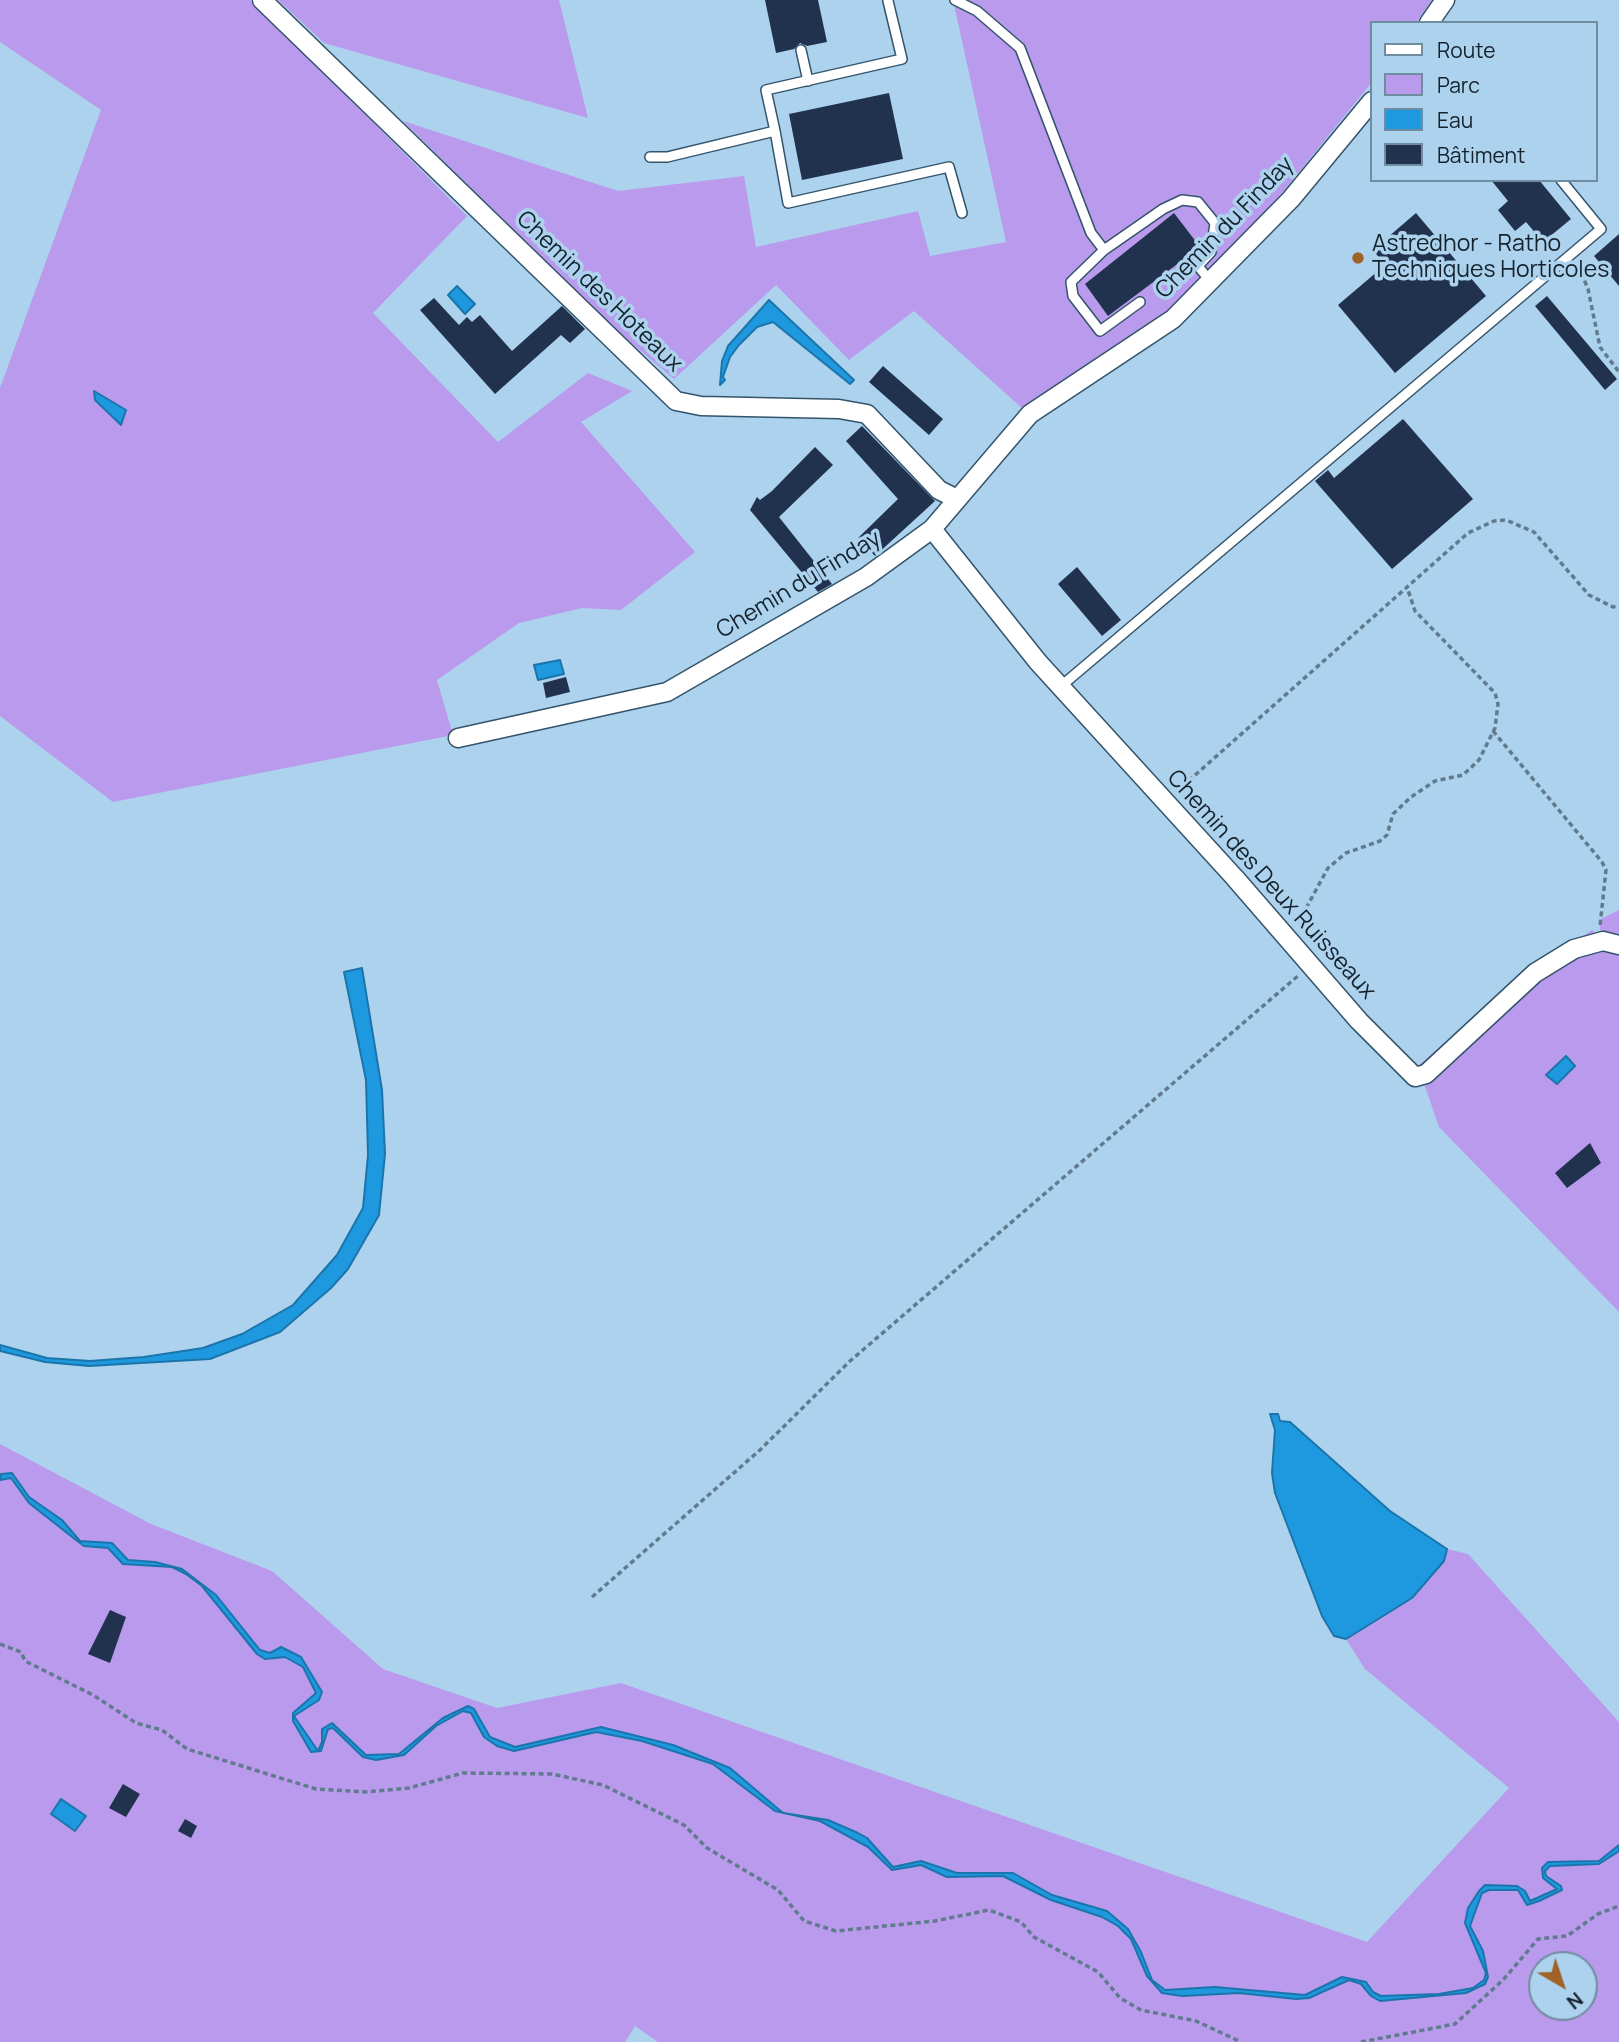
<!DOCTYPE html>
<html>
<head>
<meta charset="utf-8">
<style>
	body { margin:0 }
	#map { position:relative; width:1619px; height:2042px; overflow:hidden; background:#add2ed; font-family:Manrope,sans-serif }
	canvas { display:block }
	.legend { position:absolute; left:1370px; top:21px; width:228px; height:161px; box-sizing:border-box; background:#add2ed; border:2px solid #708ca0; margin:0; padding:9px 12px; list-style:none; font-size:21px; color:#14222d }
	.legend li { display:flex; align-items:center; gap:14px; height:35px }
	.legend b { width:35px; border:2px solid #708ca0 }
	.north { position:absolute; left:1528px; top:1951px; width:70px; height:70px; box-sizing:border-box; background:#add2ed; border:2px solid #708ca0; border-radius:50%; rotate:141deg; font-size:19px; font-weight:700; line-height:28px; text-align:center; color:#14222d }
	.north::after { content:''; display:block; margin:auto; width:24px; height:32px; background:#9f6227; clip-path:polygon(50% 0,100% 100%,50% 72%,0 100%) }
</style>
</head>
<body>
<div id="map">
<canvas width="1619" height="2042"></canvas>
<ul class="legend">
<li><b style="height:9px;background:#fff"></b>Route</li>
<li><b style="height:19px;background:#b99aec"></b>Parc</li>
<li><b style="height:19px;background:#1e99df"></b>Eau</li>
<li><b style="height:19px;background:#21324e"></b>Bâtiment</li>
</ul>
<div class="north">N</div>
</div>
<script>
const context = document.querySelector('canvas').getContext('2d');
context.lineJoin = 'round';
function paint(path, color) { context.fillStyle = color; context.fill(path, 'evenodd'); }
const toPath = rows => new Path2D(rows.map(r => 'M' + r).join(''));
function stroke(path, color, width, dash) { context.strokeStyle = color; context.lineWidth = width; context.lineCap = dash ? 'butt' : 'round'; context.setLineDash(dash || []); context.stroke(path); }
function write(font, color, halo, rows, align = 'center') {
  context.font = font + ' Manrope,sans-serif'; context.lineWidth = 7; context.setLineDash([]); context.textBaseline = 'middle'; context.strokeStyle = halo; context.fillStyle = color; for (const [text, x, y, turn = 0] of rows) {
    context.save(); context.translate(x, y); context.rotate((+turn || 0) * Math.PI / 180); context.textAlign = isNaN(turn) ? turn : align; if (halo) context.strokeText(text, 0, 0); context.fillText(text, 0, 0); context.restore();
  }
}
const green = toPath([
	[0,0,250,0,467,216,373,313,498,442,588,373,632,391,581,422,695,552,621,610,582,608,519,623,437,680,453,735,113,802,0,716,0,388,101,110,0,42],
	[278,0,559,0,588,118,324,43],
	[953,0,1432,0,1416,23,1372,23,1372,82,1251,231,1168,313,1023,409,914,311,849,360,776,285,674,379,602,318,403,121,618,191,744,176,756,247,918,211,930,256,1006,242],
	[1619,910,1619,1312,1439,1127,1418,1066,1500,994,1592,930,1602,940,1599,920],
	[0,1444,151,1524,272,1571,383,1669,497,1708,621,1683,1367,1942,1509,1788,1365,1669,1346,1639,1412,1598,1444,1561,1447,1549,1468,1554,1619,1722,1619,2042,658,2042,635,2026,625,2042,0,2042],
	[1542,1965,1584,1965,1584,2007,1542,2007]
]);
const water = toPath([
	[457,286,475,304,465,314,448,295,457,286],
	[769,300,854,380,850,384,773,322,757,327,739,345,730,357,723,377,725,380,720,385,722,361,728,346,769,300],
	[94,391,126,410,121,425,95,400,94,391],
	[560,660,564,674,538,680,534,665,560,660],
	[362,968,382,1090,385,1154,379,1215,348,1269,331,1288,280,1332,210,1359,89,1366,45,1362,0,1351,0,1345,47,1358,90,1361,144,1357,203,1348,242,1334,293,1305,337,1255,363,1208,368,1155,366,1080,344,972,362,968],
	[1566,1056,1575,1066,1557,1084,1546,1075,1566,1056],
	[1270,1414,1278,1414,1280,1421,1290,1422,1390,1511,1447,1549,1444,1561,1412,1598,1346,1639,1334,1636,1322,1616,1275,1493,1272,1473,1275,1430,1270,1414],
	[12,1473,29,1497,62,1520,80,1541,112,1543,128,1560,155,1562,182,1569,216,1595,260,1650,270,1653,281,1647,301,1657,322,1692,319,1700,294,1716,318,1751,322,1742,322,1729,332,1723,366,1755,399,1754,443,1718,468,1706,474,1709,490,1737,515,1747,601,1727,673,1745,730,1768,783,1813,828,1820,858,1833,867,1838,893,1867,921,1861,957,1873,1013,1873,1052,1895,1107,1911,1128,1929,1141,1952,1152,1980,1165,1990,1215,1987,1305,1995,1342,1977,1366,1982,1373,1992,1381,1996,1439,1994,1473,1988,1484,1980,1486,1973,1465,1923,1468,1908,1479,1891,1485,1885,1517,1886,1525,1891,1530,1901,1557,1889,1543,1878,1542,1868,1548,1862,1599,1861,1619,1845,1619,1851,1599,1864,1550,1866,1545,1871,1546,1876,1561,1886,1562,1890,1539,1901,1527,1905,1518,1890,1489,1890,1482,1893,1470,1926,1483,1951,1488,1977,1485,1984,1466,1993,1380,2001,1371,1996,1361,1984,1349,1980,1309,1998,1296,1999,1239,1993,1182,1996,1162,1993,1147,1976,1131,1939,1118,1926,1102,1917,1051,1900,1003,1876,947,1877,921,1865,892,1870,868,1847,820,1821,775,1811,713,1764,642,1741,596,1732,514,1751,497,1746,484,1737,471,1713,463,1711,436,1726,404,1755,376,1760,363,1757,333,1728,328,1729,321,1751,311,1752,293,1721,293,1713,316,1693,303,1667,285,1657,265,1659,257,1654,202,1586,186,1574,172,1567,123,1564,108,1548,84,1546,76,1540,29,1503,11,1478,0,1480,1,1474,12,1473],
	[61,1799,86,1816,75,1831,51,1814,61,1799]
]);
const building = toPath([
	[765,0,818,0,827,42,807,46,800,43,794,49,776,53],
	[889,93,903,159,802,180,789,114],
	[1491,180,1539,180,1571,219,1543,242,1526,222,1515,231,1498,210,1508,201],
	[1174,213,1200,247,1108,316,1085,284],
	[1416,213,1486,296,1395,373,1338,305,1385,265,1373,250],
	[1619,234,1619,286,1594,256],
	[1547,296,1617,379,1605,390,1535,306],
	[434,298,459,325,467,317,472,322,480,315,512,351,562,306,585,329,570,343,561,335,495,394,420,310],
	[883,366,943,419,929,435,869,382],
	[1403,419,1473,499,1392,569,1315,481,1328,470,1334,478],
	[862,426,935,501,875,556,858,538,898,499,846,441],
	[815,447,833,465,779,517,832,584,818,592,750,510,757,497,760,500,772,491],
	[1077,567,1121,620,1102,636,1058,584],
	[566,677,570,692,546,698,543,683],
	[1590,1143,1601,1163,1567,1188,1555,1173],
	[110,1610,126,1617,110,1663,88,1654],
	[123,1784,140,1794,126,1817,109,1808],
	[185,1819,197,1826,191,1838,178,1831]
]);
const path = toPath([
	[1578,265,1588,289,1600,347,1619,372],
	[1493,731,1602,862,1606,870,1600,926],
	[1176,792,1468,533,1494,521,1506,520,1534,532,1589,595,1613,607,1619,606],
	[1298,923,1328,868,1346,853,1380,841,1387,835,1393,814,1411,797,1435,781,1463,775,1479,760,1495,728,1498,704,1495,693,1415,611,1407,587],
	[592,1597,760,1450,850,1361,1299,975],
	[0,1644,21,1652,25,1661,93,1695,136,1723,162,1730,187,1749,316,1789,365,1792,409,1788,463,1773,552,1774,603,1785,684,1825,707,1848,778,1890,804,1921,836,1931,935,1921,989,1910,1021,1922,1034,1937,1098,1972,1120,1998,1141,2010,1196,2021,1241,2042],
	[1361,2042,1455,2024,1503,1980,1538,1939,1567,1936,1598,1914,1619,1906]
]);
const lane = toPath([
	[955,0,977,11,1020,48,1091,233,1104,250,1163,209,1182,200,1198,202,1215,223,1211,252,1198,266,1210,281],
	[801,50,808,81],
	[775,131,766,90,902,59,888,1],
	[650,157,667,157,775,131,788,203,949,167,962,213],
	[1104,250,1071,282,1073,296,1100,331,1140,302],
	[1060,687,1601,229,1561,180]
]);
const street = toPath([
	[262,0,676,401,701,406,839,409,867,414,939,490,955,498],
	[1429,23,1445,0],
	[932,529,1038,662,1235,878,1359,1021,1415,1077,1426,1074,1535,973,1574,949,1603,941,1619,945],
	[458,738,667,692,866,577,932,529,1030,414,1173,319,1291,199,1372,101]
]);
const markers = [
	[1358,258,7,"#9f6227"]
];
const streetNames = [
	["Chemin du Finday",1225,228,-46],
	["Chemin des Hoteaux",599,292,44],
	["Chemin du Finday",799,585,-31],
	["Chemin des Deux Ruisseaux",1271,885,48]
];
const poiNames = [
	["Astredhor - Ratho",1372,245],
	["Techniques Horticoles",1372,271]
];
paint(green, '#b99aec');
paint(water, '#1e99df');
stroke(water, '#1b75aa', 2);
paint(building, '#21324e');
stroke(lane, '#33546b', 12);
stroke(street, '#33546b', 21);
stroke(path, '#617b8e', 3.5, [5, 3.5]);
stroke(lane, '#fff', 9);
stroke(street, '#fff', 18);
for (const [x, y, r, color] of markers) { const dot = new Path2D(); dot.arc(x, y, r, 0, 2 * Math.PI); context.fillStyle = color; context.fill(dot); stroke(dot, '#add2ed', 2.5); }
write('23px', '#14222d', '#add2ed', streetNames);
write('23px', '#14222d', '#add2ed', poiNames, 'left');
</script>
</body>
</html>
